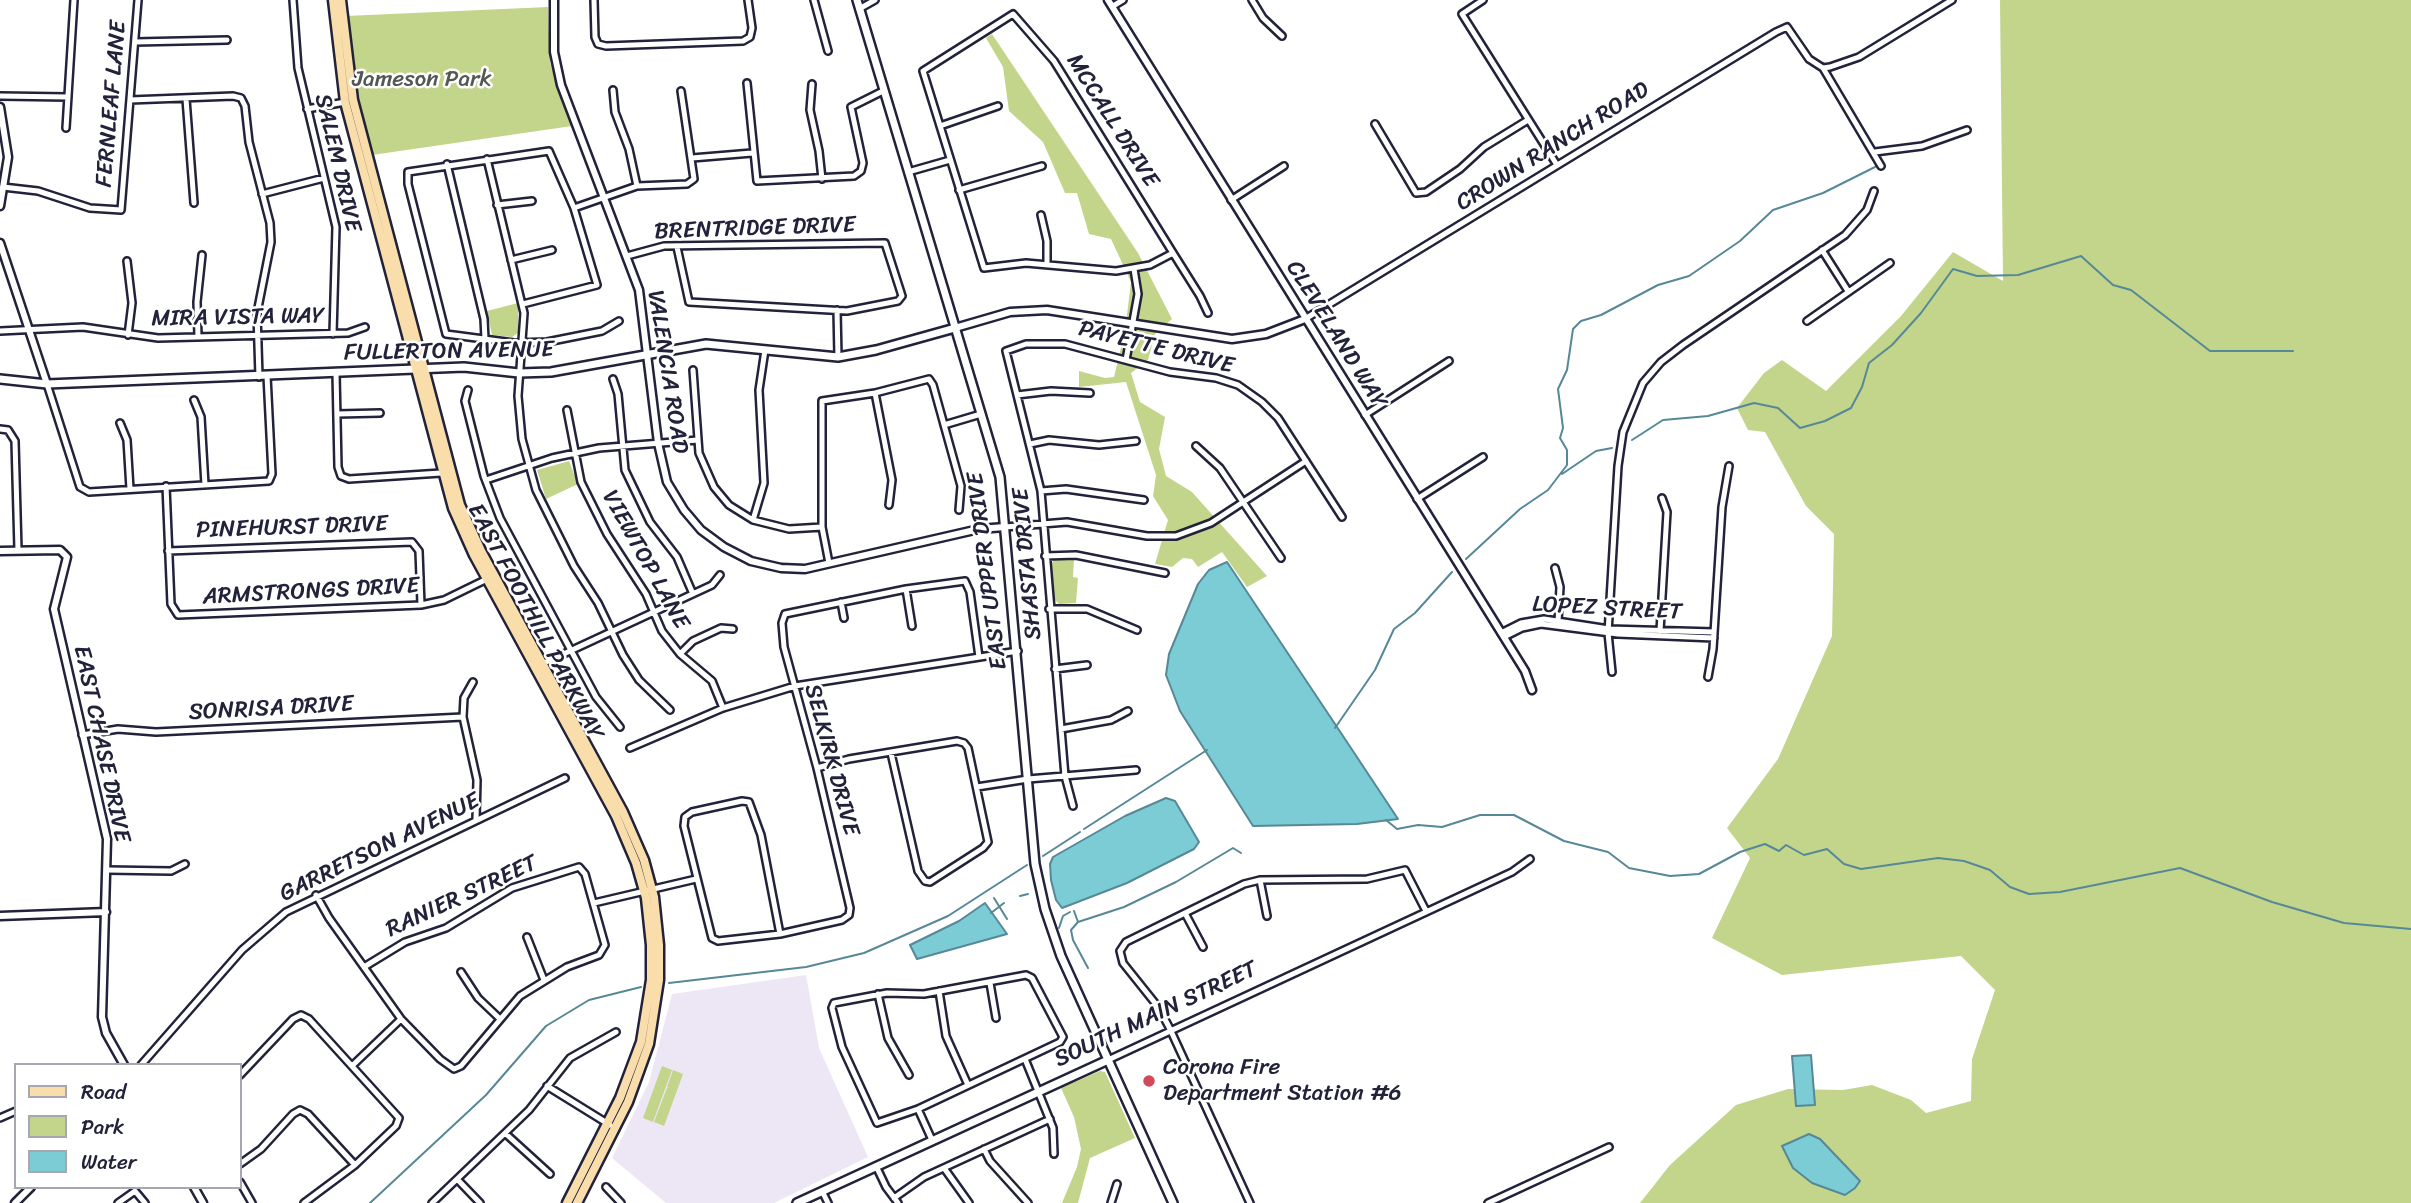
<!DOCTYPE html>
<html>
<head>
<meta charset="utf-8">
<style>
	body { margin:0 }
	#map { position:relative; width:2411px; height:1203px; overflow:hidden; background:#fff; font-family:Sriracha,sans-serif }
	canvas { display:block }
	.legend { position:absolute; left:14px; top:1063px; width:228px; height:126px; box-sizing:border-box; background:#fff; border:2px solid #a7a7b1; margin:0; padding:9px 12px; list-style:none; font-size:21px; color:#22223b }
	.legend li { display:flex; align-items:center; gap:14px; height:35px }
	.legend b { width:35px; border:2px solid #a7a7b1 }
</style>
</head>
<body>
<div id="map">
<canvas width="2411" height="1203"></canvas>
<ul class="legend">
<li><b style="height:9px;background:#f9deab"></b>Road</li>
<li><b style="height:19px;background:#c2d58a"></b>Park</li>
<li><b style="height:19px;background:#7bccd4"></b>Water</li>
</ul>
</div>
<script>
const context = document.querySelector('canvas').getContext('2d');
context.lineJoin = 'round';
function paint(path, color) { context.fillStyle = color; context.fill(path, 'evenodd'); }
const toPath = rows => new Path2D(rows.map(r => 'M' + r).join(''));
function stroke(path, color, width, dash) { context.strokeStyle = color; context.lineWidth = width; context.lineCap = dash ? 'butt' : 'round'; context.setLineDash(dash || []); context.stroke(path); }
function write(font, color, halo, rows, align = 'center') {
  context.font = font + ' Sriracha,sans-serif'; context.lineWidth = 5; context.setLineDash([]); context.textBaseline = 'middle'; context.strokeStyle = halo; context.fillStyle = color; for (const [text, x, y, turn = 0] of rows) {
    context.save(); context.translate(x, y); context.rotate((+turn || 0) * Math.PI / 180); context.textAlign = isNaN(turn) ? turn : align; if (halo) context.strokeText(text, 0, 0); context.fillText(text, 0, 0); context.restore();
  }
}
const built = toPath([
	[806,975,819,1048,868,1157,774,1203,666,1203,612,1158,649,1082,672,994]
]);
const green = toPath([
	[2000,0,2411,0,2411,1203,1640,1203,1670,1165,1736,1105,1788,1089,1843,1090,1872,1085,1911,1100,1926,1113,1971,1101,1972,1059,1995,990,1961,956,1782,975,1712,938,1750,858,1727,828,1778,759,1832,636,1834,534,1806,506,1765,432,1748,430,1737,408,1764,373,1782,360,1826,391,1901,316,1953,252,2003,281],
	[548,7,550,63,572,126,372,155,354,86,346,16],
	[992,34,1138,253,1172,319,1155,334,1148,360,1131,373,1140,402,1165,417,1159,449,1166,476,1192,492,1267,576,1247,587,1222,552,1198,567,1192,559,1183,558,1172,567,1155,564,1168,520,1153,496,1156,475,1126,382,1079,387,1079,371,1105,378,1114,377,1125,331,1131,282,1111,239,1089,234,1077,193,1065,193,1043,142,1009,111,1003,67,986,38],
	[518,303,518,333,512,337,492,335,487,311],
	[569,461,578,484,546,499,537,470],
	[1055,559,1074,559,1073,577,1078,578,1076,603,1059,604,1054,599,1051,564],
	[662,1066,672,1070,653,1122,643,1118],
	[673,1070,683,1074,664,1126,654,1122,667,1088,669,1088,667,1087],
	[1100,1071,1105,1072,1135,1138,1090,1158,1078,1203,1062,1203,1077,1167,1081,1149,1074,1117,1061,1088]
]);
const water = toPath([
	[1227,562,1337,727,1398,819,1357,824,1253,826,1180,711,1166,675,1169,654,1198,584,1209,570,1227,562],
	[1166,798,1175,801,1199,842,1194,849,1127,883,1062,908,1056,900,1051,880,1050,864,1053,857,1125,816,1166,798],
	[985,903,1007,934,917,959,910,945,959,921,985,903],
	[1811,1055,1815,1105,1796,1106,1792,1056,1811,1055],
	[1809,1134,1820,1139,1860,1181,1855,1188,1845,1195,1812,1183,1793,1168,1782,1146,1809,1134]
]);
const stream = toPath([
	[1632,440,1663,420,1708,416,1754,403,1778,408,1800,428,1825,421,1851,408,1862,387,1869,363,1892,345,1921,313,1953,269,1977,276,2018,275,2081,256,2113,285,2131,290,2210,351,2293,351],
	[1562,474,1596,451,1612,448],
	[1466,559,1520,509,1548,490,1567,465,1567,450,1560,438,1563,428,1558,389,1567,370,1573,329,1581,321,1601,315,1658,285,1689,276,1740,241,1773,210,1823,193,1875,167],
	[1335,728,1375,670,1394,629,1415,613,1452,572],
	[1386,820,1397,829,1418,825,1442,827,1480,815,1514,815,1564,841,1608,852,1629,868,1670,876,1699,874,1740,852,1765,844,1779,851,1786,845,1804,855,1827,849,1844,864,1861,869,1938,858,1964,861,1990,870,2010,887,2029,894,2060,892,2180,868,2272,902,2344,923,2411,929],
	[1084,829,1207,750],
	[1043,856,1080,832],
	[1020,896,1028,894],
	[994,898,1007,919],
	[1074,911,1078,922,1071,930,1073,940,1088,968],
	[991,913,1004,903],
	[1078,922,1124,907,1176,882,1233,848,1241,853],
	[1059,928,1063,916,1070,912],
	[669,983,806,967,864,953,948,916,1027,865],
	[370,1203,486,1095,546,1026,589,1000,641,987]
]);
const minor = toPath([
	[293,0,298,68,336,227,333,334],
	[594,0,595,37,598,44,606,46,743,41,750,37,752,28,748,0],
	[814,0,828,51],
	[1252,0,1263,18,1282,36],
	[1483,0,1462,14,1557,165],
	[1113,6,1123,0],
	[859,9,875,0],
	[135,42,227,40],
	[1823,68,1881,166],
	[747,83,757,181,854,176,861,171,863,163,851,107,883,91],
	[812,84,810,110,819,151,822,179],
	[613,90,615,112,629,149,637,186],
	[0,96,68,97],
	[186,99,194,203],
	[130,100,233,96,241,98,245,106,249,142,270,223,271,242,257,313,259,377],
	[307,109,345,102],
	[1375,124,1416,193,1426,192,1460,169,1484,147,1528,120],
	[940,126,998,106],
	[66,128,74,0],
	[1875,152,1922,146,1967,130],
	[692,158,752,153],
	[487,159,524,313,518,396,522,439,536,490,574,566,598,603,623,655,639,680,670,710],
	[447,164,484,319,485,339],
	[908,172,950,160],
	[3,187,38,191,90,208,121,210,138,0],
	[959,190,1042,166],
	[262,194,324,178],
	[1231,200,1284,166],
	[497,205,532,201],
	[574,208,637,186,687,184,694,179,681,91],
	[1041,215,1047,241,1047,265],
	[1822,250,1848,291],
	[1173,253,1150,265,1116,271,1026,263,984,268,923,71,1013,14,1054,61,1173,253,1200,296,1208,313],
	[627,256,664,246,885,243,902,296,898,301,847,311,689,302,677,247],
	[511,260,552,250],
	[127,261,132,303,128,335],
	[523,304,597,285,574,208,549,151,408,172,408,184,446,334,514,343,547,342,602,331,619,321],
	[837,310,838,357],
	[1305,319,1776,32,1787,27,1809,59,1823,68,1830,67,1859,57,1952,0],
	[1807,321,1890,263],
	[0,331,83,327,158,338,348,333,365,327],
	[198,337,197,302,202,255],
	[1126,360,1138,294,1134,269],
	[693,370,699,453,714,487,729,505,753,520,789,529,822,527],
	[336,373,338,467,341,476,349,479,441,473],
	[613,379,618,394,625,470,650,522,677,557,693,594],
	[47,384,80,487,89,492,269,481,272,474,267,376],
	[468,390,465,401,484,476,500,518,596,697,620,727],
	[875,393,892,480,889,505],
	[1017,395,1051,391,1090,393],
	[194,400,201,417,205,485],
	[567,410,581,482,607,534,646,594,662,631,680,654,712,681,723,708],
	[337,414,380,413],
	[1365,415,1449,361],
	[120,423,127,440,130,489],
	[944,425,981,414],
	[0,429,8,430,15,441,18,550],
	[1030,444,1049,440,1099,445,1136,441],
	[1196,446,1220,468,1281,558],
	[486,480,552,458,599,448,698,440],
	[166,486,171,604,178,615,421,605,444,600,487,579],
	[1041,491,1066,489,1144,500],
	[1417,499,1483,457],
	[753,520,764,483,759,390,765,350],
	[1005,527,1067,522,1147,536,1176,536,1211,523,1306,461],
	[168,551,412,542,419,551,421,605],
	[1045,556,1076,555,1165,573],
	[829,563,822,527,822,401,875,393,929,379,933,385,961,486,959,510],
	[1555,568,1560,587,1558,622],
	[906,589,912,626],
	[841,602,844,618],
	[1049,609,1087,609,1137,630],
	[1660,631,1667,512,1662,498],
	[1501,633,1521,623,1544,619,1609,629,1714,632],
	[1504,637,1522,628,1541,624,1618,634,1714,638],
	[680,654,693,641,721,628,733,629],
	[542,664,712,585,720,575],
	[1055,669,1087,665],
	[1612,672,1608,633,1618,466,1623,432,1643,383,1661,362,1683,345,1845,235,1867,210,1874,191],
	[1708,677,1713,649,1722,507,1729,466],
	[473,682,464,698,463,717,477,780,476,819],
	[1061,729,1111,720,1128,711],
	[82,735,118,729,156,732,463,717],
	[630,748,723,708,795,686,1018,651],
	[817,768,849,759,957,741,964,743,968,748,988,842,983,848,930,882,925,881,918,871,891,753],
	[977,787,1028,779,1136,770],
	[1073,806,1065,776,1041,491,1006,351,1026,344,1065,344,1170,372,1216,378,1238,385,1262,402,1278,418,1342,517],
	[107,870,171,871,185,864],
	[1260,880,1267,916],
	[316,895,329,918,401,1019,440,1059,454,1069,461,1066,520,996,567,967,599,955,605,945,585,874,579,867,512,888,446,928,405,942,364,967],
	[594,903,696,879],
	[1186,915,1203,947],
	[780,934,761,835,749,802,742,801,692,812,685,817,684,826,712,938,718,941,780,934,842,920,849,915,850,908,817,768,784,647,782,623,785,614,906,589,965,581,970,592,979,657],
	[527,937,544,980],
	[461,972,478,998,499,1018],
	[1026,975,1032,978,1063,1037,1060,1042,918,1109,877,1123,842,1047,832,1008,834,1003,887,993,924,994,1026,975],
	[990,983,996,1018],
	[939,991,946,1036,968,1085],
	[878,994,888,1038,909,1075],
	[1025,1059,1053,1128,1054,1154],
	[1108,1060,1512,872,1530,859],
	[141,1065,242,950,286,912,565,778],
	[353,1065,401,1019],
	[240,1075,293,1019,301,1015,309,1019,399,1118,396,1126,355,1165,304,1203],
	[547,1086,610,1125],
	[918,1109,932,1140],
	[0,1118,16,1111],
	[506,1134,550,1174],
	[984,1149,990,1161,1028,1203],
	[240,1164,261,1149,293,1114,300,1110,308,1114,355,1165],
	[876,1166,886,1187,898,1203],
	[944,1168,969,1203],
	[457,1179,480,1203],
	[240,1182,252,1203],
	[606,1187,621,1203],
	[822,1191,828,1203],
	[894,1198,924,1177,1050,1119],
	[118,1203,135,1191,145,1203],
	[432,1203,529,1110,570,1058,616,1032],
	[1111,1203,1117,1184],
	[1250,1203,1170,1029,1159,1008,1123,963,1120,951,1126,942,1244,884,1260,880,1367,879,1405,870,1426,911],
	[1488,1203,1609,1147]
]);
const tertiary = toPath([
	[554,0,554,52,561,85,639,290,658,443,667,482,684,510,701,530,724,547,751,561,781,568,805,569,979,529,1005,527],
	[1108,0,1525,671,1532,690],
	[0,107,8,157,0,206],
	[0,243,47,384],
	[955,328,1010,312,1047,310,1232,339,1266,334,1305,319],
	[0,551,60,550,67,557,54,609,107,839,102,1017,106,1033,124,1065],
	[0,916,106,912],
	[194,1187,203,1203],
	[15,1203,31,1187]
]);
const secondary = toPath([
	[857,0,1000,477,1035,864,1045,909,1061,956,1173,1203],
	[0,379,47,384,464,367,519,373,551,372,706,344,838,357,876,350,955,328],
	[797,1203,1108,1060]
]);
const primary = toPath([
	[333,0,345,102,453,508,474,555,616,816,636,863,646,898,651,945,651,980,641,1042,620,1098,567,1203],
	[341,0,353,100,460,505,481,551,623,812,644,860,654,897,659,945,659,980,649,1044,628,1102,577,1203]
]);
const markers = [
	[1149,1081,7,"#d1495b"]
];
const parkNames = [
	["Jameson Park",422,80]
];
const streetNames = [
	["FERNLEAF LANE",112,104,-85],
	["MCCALL DRIVE",1112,121,58],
	["CROWN RANCH ROAD",1553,147,-32],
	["SALEM DRIVE",337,163,77],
	["BRENTRIDGE DRIVE",755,229,-2],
	["MIRA VISTA WAY",238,318,-1],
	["CLEVELAND WAY",1336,335,58],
	["PAYETTE DRIVE",1156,348,14],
	["FULLERTON AVENUE",449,352,-1],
	["VALENCIA ROAD",667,372,81],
	["PINEHURST DRIVE",292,528,-2],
	["VIEWTOP LANE",645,560,61],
	["SHASTA DRIVE",1028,564,-95],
	["EAST UPPER DRIVE",988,571,-97],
	["ARMSTRONGS DRIVE",311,592,-3],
	["LOPEZ STREET",1607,609,3],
	["EAST FOOTHILL PARKWAY",535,622,62],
	["SONRISA DRIVE",271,709,-3],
	["EAST CHASE DRIVE",101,744,78],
	["SELKIRK DRIVE",831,760,75],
	["GARRETSON AVENUE",380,848,-26],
	["RANIER STREET",462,897,-25],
	["SOUTH MAIN STREET",1156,1015,-25]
];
const poiNames = [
	["Corona Fire",1163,1068],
	["Department Station #6",1163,1094]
];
paint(built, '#ede6f4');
paint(green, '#c2d58a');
paint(water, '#7bccd4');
stroke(water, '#578897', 2);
stroke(stream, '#578897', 2);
stroke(minor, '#22223b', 10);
stroke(tertiary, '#22223b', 11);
stroke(secondary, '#22223b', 12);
stroke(primary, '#22223b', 13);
stroke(minor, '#fff', 5);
stroke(tertiary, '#fff', 6);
stroke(secondary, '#fff', 7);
stroke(primary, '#f9deab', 8);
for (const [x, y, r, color] of markers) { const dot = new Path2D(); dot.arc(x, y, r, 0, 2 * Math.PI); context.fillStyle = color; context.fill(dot); stroke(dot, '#fff', 2.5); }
write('23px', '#525853', '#fff', parkNames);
write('23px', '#22223b', '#fff', streetNames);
write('23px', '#22223b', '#fff', poiNames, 'left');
</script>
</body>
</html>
